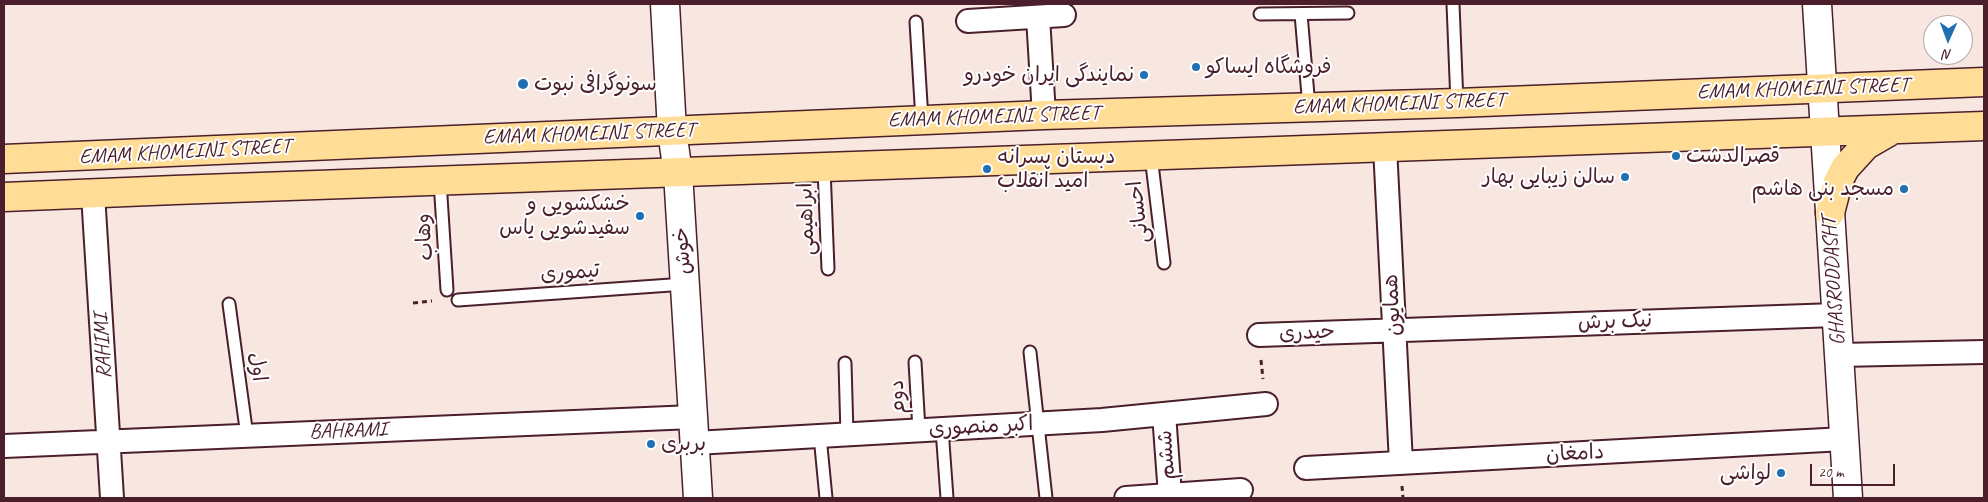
<!DOCTYPE html>
<html>
<head>
<meta charset="utf-8">
<style>
	body { margin:0 }
	#map { position:relative; width:1988px; height:502px; overflow:hidden; background:#f8e7e1; font-family:Caveat,sans-serif }
	canvas { display:block }
	.frame { position:absolute; inset:0; border:5px solid #4a1f2b; pointer-events:none }
	.north { position:absolute; left:1923px; top:15px; width:50px; height:50px; box-sizing:border-box; background:#fff; border:1px solid #b7a5aa; border-radius:50%; rotate:182deg; font-size:14px; font-weight:700; line-height:20px; text-align:center; color:#4a1f2b }
	.north::after { content:''; display:block; margin:auto; width:18px; height:22px; background:#1f6fb2; clip-path:polygon(50% 0,100% 100%,50% 72%,0 100%) }
	.scale { position:absolute; left:1810px; top:464px; width:85px; height:22px; box-sizing:border-box; border:2px solid #4a1f2b; border-top:0; padding-left:6px; font-size:15px; line-height:18px; white-space:nowrap; color:#4a1f2b; -webkit-text-stroke:4px #fff; paint-order:stroke }
</style>
</head>
<body>
<div id="map">
<canvas width="1988" height="502"></canvas>
<div class="frame"></div>
<div class="north">N</div>
<div class="scale">20 m</div>
</div>
<script>
const context = document.querySelector('canvas').getContext('2d');
context.lineJoin = 'round';
const toPath = rows => new Path2D(rows.map(r => 'M' + r).join(''));
function stroke(path, color, width, dash) { context.strokeStyle = color; context.lineWidth = width; context.lineCap = dash ? 'butt' : 'round'; context.setLineDash(dash || []); context.stroke(path); }
function write(font, color, halo, rows, align = 'center') {
  context.font = font + ' Caveat,"Playpen Sans Arabic",sans-serif'; context.lineWidth = 4; context.setLineDash([]); context.textBaseline = 'middle'; context.strokeStyle = halo; context.fillStyle = color; for (const [text, x, y, turn = 0] of rows) {
    context.save(); context.translate(x, y); context.rotate((+turn || 0) * Math.PI / 180); context.textAlign = isNaN(turn) ? turn : align; if (halo) context.strokeText(text, 0, 0); context.fillText(text, 0, 0); context.restore();
  }
}
const path = toPath([
	[413,303,432,301],
	[1261,360,1263,379],
	[1402,486,1403,498]
]);
const lane = toPath([
	[1453,4,1457,103],
	[1260,14,1348,13],
	[1301,14,1309,107],
	[916,22,922,120],
	[1151,156,1164,263],
	[824,168,828,269],
	[440,181,447,290],
	[458,300,685,284],
	[229,304,247,436],
	[1030,352,1046,498],
	[915,362,919,430],
	[845,363,847,435],
	[942,429,947,498],
	[820,436,826,498]
]);
const street = toPath([
	[1038,17,1044,115],
	[968,21,1064,15],
	[1385,147,1401,463],
	[93,194,112,498],
	[1259,335,1836,315],
	[1839,355,1984,352],
	[1164,414,1170,495],
	[695,443,1102,420,1266,404],
	[4,446,693,417],
	[1306,468,1844,439],
	[1126,498,1241,490]
]);
const secondary = toPath([
	[665,4,672,131,678,173,698,498],
	[1817,4,1848,498]
]);
const primary = toPath([
	[4,159,1044,115,1457,103,1984,82],
	[4,197,175,190,1984,126],
	[1830,213,1838,182,1845,168,1866,145,1892,130]
]);
const markers = [
	[1196,67,5,"#1f6fb2"],
	[1144,75,5,"#1f6fb2"],
	[523,84,6,"#1f6fb2"],
	[1676,156,5,"#1f6fb2"],
	[987,169,5,"#1f6fb2"],
	[1625,177,5,"#1f6fb2"],
	[1904,189,5,"#1f6fb2"],
	[640,216,5,"#1f6fb2"],
	[651,444,5,"#1f6fb2"],
	[1781,473,5,"#1f6fb2"]
];
const poiNames = [
	["فروشگاه ایساکو",1206,67],
	["نمایندگی ایران خودرو",1134,75,"right"],
	["سونوگرافی نبوت",534,84],
	["قصرالدشت",1686,156],
	["دبستان پسرانه",997,157],
	["امید انقلاب",997,181],
	["سالن زیبایی بهار",1615,177,"right"],
	["مسجد بنی هاشم",1894,189,"right"],
	["خشکشویی و",630,204,"right"],
	["سفیدشویی یاس",630,228,"right"],
	["بربری",661,444],
	["لواشی",1771,473,"right"]
];
const streetNames = [
	["EMAM KHOMEINI STREET",1803,89,-2],
	["EMAM KHOMEINI STREET",1399,104,-2],
	["EMAM KHOMEINI STREET",994,117,-2],
	["EMAM KHOMEINI STREET",589,134,-2],
	["EMAM KHOMEINI STREET",185,152,-3],
	["احسانی",1139,212,-97],
	["ابراهیمی",807,219,-92],
	["وهاب",425,237,-94],
	["خوش",683,251,-94],
	["تیموری",570,273,-4],
	["GHASRODDASHT",1834,281,-94],
	["همایون",1393,305,-93],
	["نیک برش",1615,322,-2],
	["حیدری",1307,333,-2],
	["RAHIMI",103,346,-93],
	["اول",257,367,83],
	["دوم",898,397,-93],
	["اکبر منصوری",981,427,-3],
	["BAHRAMI",348,431,-2],
	["دامغان",1575,454,-3],
	["ششم",1167,455,-94]
];
stroke(lane, '#4a1f2b', 15);
stroke(street, '#4a1f2b', 26);
stroke(secondary, '#4a1f2b', 31);
stroke(primary, '#4a1f2b', 31);
stroke(path, '#4a1f2b', 3, [5, 4]);
stroke(lane, '#fff', 11);
stroke(street, '#fff', 22);
stroke(secondary, '#fff', 28);
stroke(primary, '#ffdd96', 28);
for (const [x, y, r, color] of markers) { const dot = new Path2D(); dot.arc(x, y, r, 0, 2 * Math.PI); context.fillStyle = color; context.fill(dot); stroke(dot, '#fff', 2); }
write('21px', '#4a1f2b', '#fff', poiNames, 'left');
write('21px', '#4a1f2b', '#fff', streetNames);
</script>
</body>
</html>
